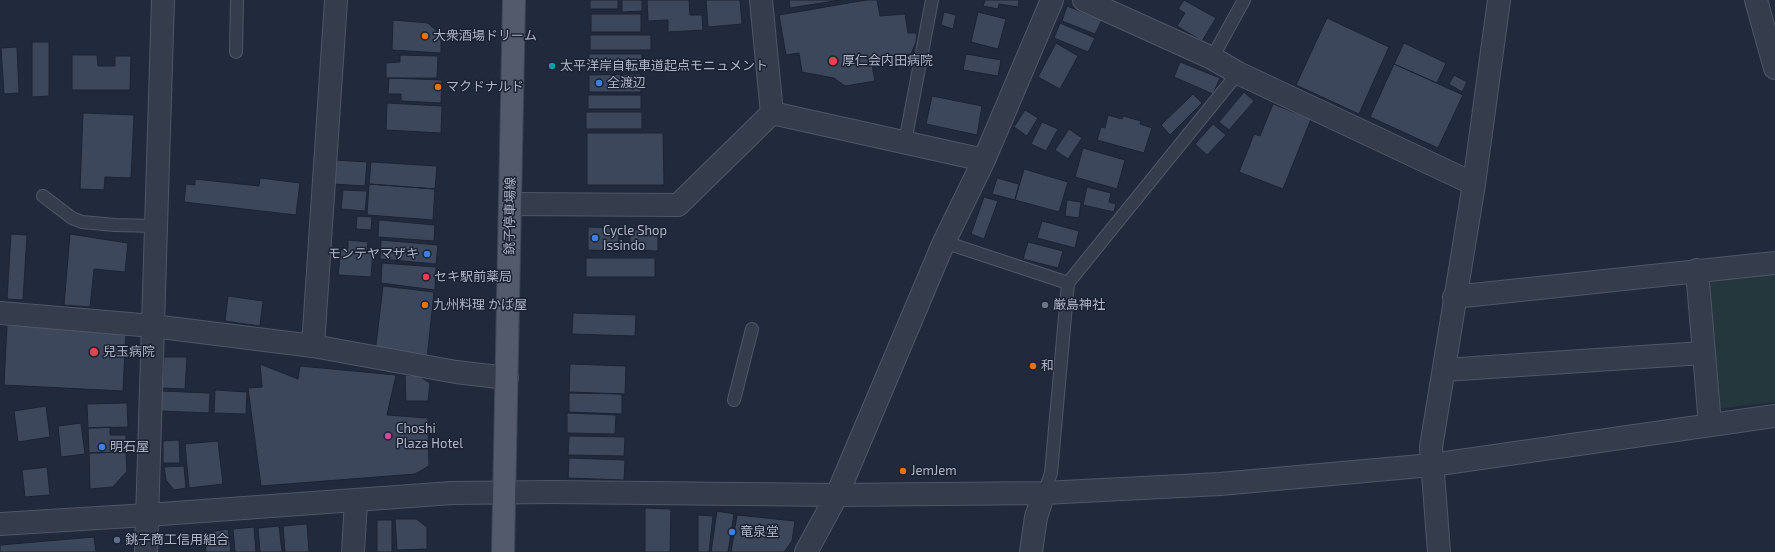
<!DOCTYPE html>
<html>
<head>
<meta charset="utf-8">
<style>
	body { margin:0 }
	canvas { display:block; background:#21293c }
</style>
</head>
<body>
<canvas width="1775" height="552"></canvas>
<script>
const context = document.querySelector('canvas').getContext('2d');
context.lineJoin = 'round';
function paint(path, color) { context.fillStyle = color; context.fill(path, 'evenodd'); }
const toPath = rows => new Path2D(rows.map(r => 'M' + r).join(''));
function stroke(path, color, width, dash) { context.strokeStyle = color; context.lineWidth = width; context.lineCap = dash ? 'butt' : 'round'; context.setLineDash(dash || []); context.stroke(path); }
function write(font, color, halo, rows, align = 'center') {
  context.font = font + ' "Exo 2","Noto Sans JP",sans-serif'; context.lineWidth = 3; context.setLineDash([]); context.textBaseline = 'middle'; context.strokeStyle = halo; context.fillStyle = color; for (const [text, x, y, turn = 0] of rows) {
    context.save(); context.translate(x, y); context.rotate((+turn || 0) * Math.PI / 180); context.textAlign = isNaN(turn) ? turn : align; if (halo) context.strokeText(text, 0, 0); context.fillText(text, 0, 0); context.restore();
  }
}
const green = toPath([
	[1775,272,1775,402,1715,409,1702,278]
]);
const building = toPath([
	[590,0,618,0,618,9,590,9,590,0],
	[622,0,642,0,642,11,622,12,622,0],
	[647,0,689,0,690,15,702,15,703,30,668,32,668,20,648,21,647,0],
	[706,0,740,0,742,24,708,27,706,0],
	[789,0,841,0,790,8,789,0],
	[866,0,877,0,880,16,905,14,908,33,917,33,916,42,911,54,888,56,889,63,872,65,875,81,845,86,834,78,802,72,799,53,786,55,779,15,866,0],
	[985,0,1019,0,1018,7,999,4,998,9,983,6,985,0],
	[1184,0,1216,18,1202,41,1177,26,1185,13,1178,9,1184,0],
	[1067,6,1102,20,1095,34,1062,21,1067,6],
	[944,12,956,15,953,29,941,25,944,12],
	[978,12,1006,19,998,49,971,42,978,12],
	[591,14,641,14,641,32,591,32,591,14],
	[1327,18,1389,47,1359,114,1296,85,1327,18],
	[393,20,428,23,441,35,441,53,392,50,393,20],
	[1060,23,1095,38,1088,52,1054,38,1060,23],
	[590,35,651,35,651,50,590,50,590,35],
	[32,42,49,42,49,96,32,97,32,42],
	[1056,43,1078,56,1060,89,1038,77,1056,43],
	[1404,43,1446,63,1437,83,1394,64,1404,43],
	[17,47,19,93,4,94,1,48,17,47],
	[589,54,642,54,642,71,589,71,589,54],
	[966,54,1001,60,998,76,963,70,966,54],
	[72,55,97,55,98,66,115,66,115,56,131,56,130,90,72,90,72,55],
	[400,55,438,56,437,78,386,78,386,63,400,62,400,55],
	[1180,62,1220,78,1213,94,1174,77,1180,62],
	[1394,64,1463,95,1438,148,1370,117,1394,64],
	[641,74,641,92,589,92,589,75,641,74],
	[1454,75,1467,82,1462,92,1449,84,1454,75],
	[389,78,442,80,441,103,401,101,401,94,388,94,389,78],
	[1244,92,1254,101,1229,130,1219,122,1244,92],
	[1193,94,1202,103,1170,135,1161,125,1193,94],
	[588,95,641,95,641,109,588,109,588,95],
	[932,96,982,106,977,135,926,124,932,96],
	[387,103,442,106,441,133,386,130,387,103],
	[1273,104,1311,119,1283,189,1239,172,1254,134,1260,136,1273,104],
	[1025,110,1038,118,1027,136,1014,127,1025,110],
	[586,112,642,112,642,129,586,129,586,112],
	[83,113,134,115,131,178,105,177,104,190,80,189,83,113],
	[1108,115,1122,119,1123,116,1141,121,1140,124,1152,128,1144,153,1097,140,1101,127,1105,128,1108,115],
	[1042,122,1058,129,1046,151,1031,144,1042,122],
	[1213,124,1226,135,1207,155,1195,144,1213,124],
	[1069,129,1082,138,1068,159,1055,150,1069,129],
	[587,133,663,133,664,185,587,185,587,133],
	[1083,148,1125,160,1117,189,1075,177,1083,148],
	[335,160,367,162,365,186,333,184,335,160],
	[371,162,437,166,435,189,369,184,371,162],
	[1024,169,1068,182,1059,212,1015,200,1024,169],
	[260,178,300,183,296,215,184,202,186,184,195,185,195,179,259,186,260,178],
	[997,178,1019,184,1015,200,992,194,997,178],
	[369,184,435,189,433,220,367,215,369,184],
	[1087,187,1111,193,1109,202,1116,204,1114,212,1083,205,1087,187],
	[343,190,367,191,365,211,341,209,343,190],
	[984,197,998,201,984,239,971,234,984,197],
	[1067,200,1081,202,1079,218,1065,216,1067,200],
	[357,216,372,217,371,230,356,229,357,216],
	[379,220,435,225,434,241,378,237,379,220],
	[1042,221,1079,231,1075,248,1037,238,1042,221],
	[588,227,619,228,618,251,588,250,588,227],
	[630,230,658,230,658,251,630,250,630,230],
	[11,234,27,235,23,300,7,299,11,234],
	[70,234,128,243,125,272,94,269,90,307,64,305,70,234],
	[348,240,368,242,367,251,373,252,371,277,338,275,341,249,348,249,348,240],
	[381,240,438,245,436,264,380,259,381,240],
	[1028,242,1063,251,1058,268,1023,259,1028,242],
	[586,258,655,258,655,277,586,277,586,258],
	[382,263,436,267,435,290,381,283,382,263],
	[383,286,434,292,427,359,375,353,383,286],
	[228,296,263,301,260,326,225,321,228,296],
	[573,313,636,315,635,336,572,334,573,313],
	[7,325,126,330,123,391,4,385,7,325],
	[164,357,187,357,185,389,162,388,164,357],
	[260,364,298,379,300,366,396,375,387,415,428,418,429,466,415,474,261,486,248,388,262,387,260,364],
	[570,364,626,366,625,394,569,392,570,364],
	[405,375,419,376,430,383,428,401,406,401,405,375],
	[215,390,247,392,246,414,214,413,215,390],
	[160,391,210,393,209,413,160,411,160,391],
	[569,393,622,394,622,414,569,412,569,393],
	[127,403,128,427,88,428,87,404,127,403],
	[46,406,50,437,18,442,14,411,46,406],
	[567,413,616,415,615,434,567,433,567,413],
	[81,423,85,454,61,457,58,426,81,423],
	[110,427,110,435,126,435,126,452,89,453,88,428,110,427],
	[569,436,625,437,624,456,568,455,569,436],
	[179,440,180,463,163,463,163,441,179,440],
	[218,441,223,484,189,488,185,444,218,441],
	[126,452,127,471,113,487,90,489,89,453,126,452],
	[569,458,625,460,624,480,568,478,569,458],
	[184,466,186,488,174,490,166,480,164,467,184,466],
	[47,467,50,495,25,497,22,470,47,467],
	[645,508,671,509,670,552,645,552,645,508],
	[717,511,734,514,728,552,711,552,717,511],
	[698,515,713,516,709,552,698,552,698,515],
	[737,515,795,521,792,541,784,552,731,552,737,515],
	[395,519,416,519,427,527,427,549,397,550,395,519],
	[377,520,392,520,392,552,377,552,377,520],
	[307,524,309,552,285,552,283,526,307,524],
	[279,526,282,552,260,552,258,528,279,526],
	[254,527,256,552,235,552,233,529,254,527],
	[228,529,231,552,206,552,204,533,228,529],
	[94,537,96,552,0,552,0,545,94,537]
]);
const service = toPath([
	[236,52,237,0],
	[1212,58,1244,0],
	[905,142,932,0],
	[43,196,72,218,82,222,115,225,156,226],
	[944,242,1068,283],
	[734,400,752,329],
	[1044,493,1051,473,1068,283,1238,73]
]);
const minor = toPath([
	[761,0,772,113],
	[1084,0,1212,58,1238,73,1474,184],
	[1756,0,1775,68],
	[772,113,984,160],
	[510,204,678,205,772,113],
	[1697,270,1710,425],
	[1454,297,1775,263],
	[0,313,153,326,313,346,456,372,507,378],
	[313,346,336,0],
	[1444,370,1703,353],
	[0,524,147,515,452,493,552,492,837,495,1044,493,1220,484,1432,465,1775,416],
	[353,552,356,501],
	[806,552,837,495,944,242,984,160,1052,0],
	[1031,552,1036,517,1044,493]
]);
const tertiary = toPath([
	[146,552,163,0],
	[1439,552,1431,447,1474,184,1499,0]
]);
const primary = toPath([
	[503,552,514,0]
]);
const markers = [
	[425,36,4,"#e8710a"],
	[833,61,5,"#e0444e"],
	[552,66,4,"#0f9aa8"],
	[599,83,4,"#3f7fe0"],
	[438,87,4,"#e8710a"],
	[595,238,4,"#3f7fe0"],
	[427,254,4,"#3f7fe0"],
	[426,277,4,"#e0444e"],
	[425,305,4,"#e8710a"],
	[1045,305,4,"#6b7280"],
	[94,352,5,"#e0444e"],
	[1033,366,4,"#e8710a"],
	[388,436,4,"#d1479c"],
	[102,447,4,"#3f7fe0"],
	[903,471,4,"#e8710a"],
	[732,532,4,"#3f7fe0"],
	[117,540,4,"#5c6f8a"]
];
const poiNames = [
	["大衆酒場ドリーム",433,36],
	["厚仁会内田病院",842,61],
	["太平洋岸自転車道起点モニュメント",560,66],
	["全渡辺",607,83],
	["マクドナルド",446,87],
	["Cycle Shop",603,231],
	["Issindo",603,246],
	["モンテヤマザキ",419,254,"right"],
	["セキ駅前薬局",434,277],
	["九州料理 かば屋",433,305],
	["厳島神社",1053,305],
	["兒玉病院",103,352],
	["和",1041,366],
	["Choshi",396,429],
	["Plaza Hotel",396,444],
	["明石屋",110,447],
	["JemJem",911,471],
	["竜泉堂",740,532],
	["銚子商工信用組合",125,540]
];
const streetNames = [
	["銚子停車場線",510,216,-89]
];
paint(green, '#23373d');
paint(building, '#3d475b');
stroke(building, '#1c2333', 1);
stroke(service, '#505667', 14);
stroke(minor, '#505667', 24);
stroke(tertiary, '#505667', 24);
stroke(primary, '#3e4555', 24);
stroke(service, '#353c4c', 12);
stroke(minor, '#353c4c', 22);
stroke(tertiary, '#353c4c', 22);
stroke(primary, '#535a6c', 22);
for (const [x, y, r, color] of markers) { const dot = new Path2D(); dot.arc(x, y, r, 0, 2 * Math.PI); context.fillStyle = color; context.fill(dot); stroke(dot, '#1a2131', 1.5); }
write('13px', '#b0b6c8', '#1a2131', poiNames, 'left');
write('13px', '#b0b6c8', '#1a2131', streetNames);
</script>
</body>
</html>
